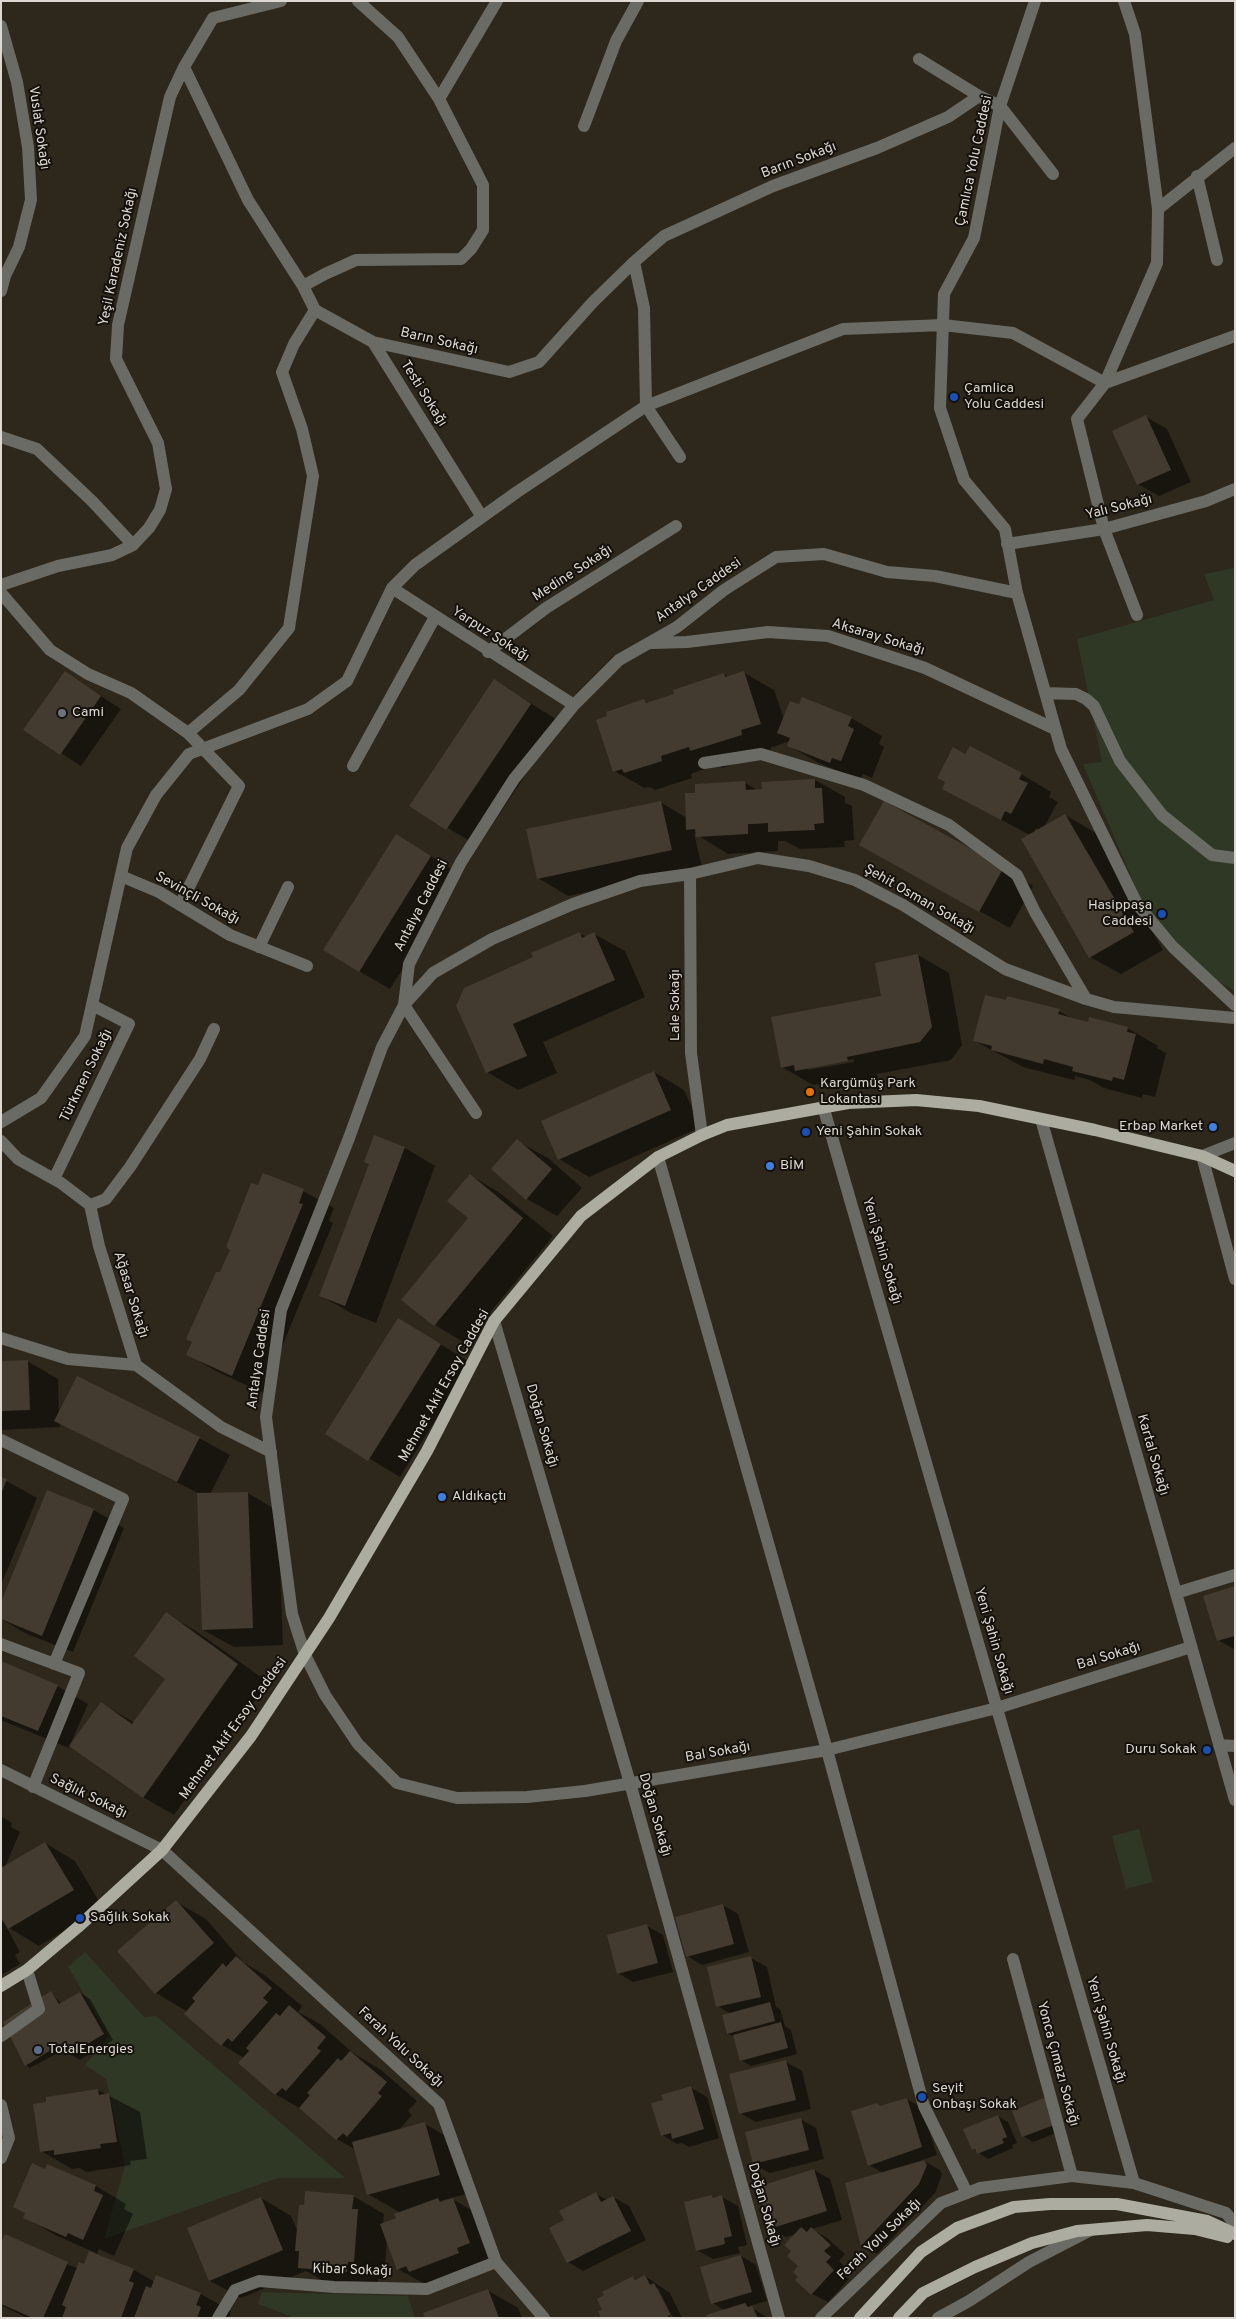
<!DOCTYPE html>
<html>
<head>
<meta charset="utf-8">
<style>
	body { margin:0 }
	#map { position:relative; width:1236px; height:2319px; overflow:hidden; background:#2e271c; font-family:Overpass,sans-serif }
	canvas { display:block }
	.frame { position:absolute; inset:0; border:2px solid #ddd8d1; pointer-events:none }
</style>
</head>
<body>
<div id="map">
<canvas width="1236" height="2319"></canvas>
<div class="frame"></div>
</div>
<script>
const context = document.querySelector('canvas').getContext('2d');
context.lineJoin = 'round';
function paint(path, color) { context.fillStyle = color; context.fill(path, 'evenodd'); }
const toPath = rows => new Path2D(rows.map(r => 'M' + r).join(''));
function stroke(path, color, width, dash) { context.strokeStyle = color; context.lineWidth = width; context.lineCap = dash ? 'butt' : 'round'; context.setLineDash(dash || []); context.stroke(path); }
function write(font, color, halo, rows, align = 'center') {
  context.font = font + ' Overpass,sans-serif'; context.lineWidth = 4; context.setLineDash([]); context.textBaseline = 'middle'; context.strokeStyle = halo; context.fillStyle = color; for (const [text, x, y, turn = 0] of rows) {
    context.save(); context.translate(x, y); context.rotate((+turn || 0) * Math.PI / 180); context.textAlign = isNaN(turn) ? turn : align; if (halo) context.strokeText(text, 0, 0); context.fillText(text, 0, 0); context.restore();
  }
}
const green = toPath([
	[1235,568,1235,991,1212,978,1145,909,1083,764,1102,762,1077,639,1214,600,1204,574],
	[1139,1829,1153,1882,1126,1889,1112,1836],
	[85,1952,144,2017,156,2016,345,2178,278,2178,104,2239,125,2166,106,2079,85,2065,109,2036,68,1967],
	[262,2292,408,2296,415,2318,295,2318,258,2304]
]);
const shadow = toPath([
	[1146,417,1167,429,1191,482,1159,496,1138,484],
	[743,672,774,690,784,719,851,718,882,736,879,744,884,747,872,778,863,774,860,780,819,763,789,746,790,741,770,748,772,752,722,768,716,765,691,774,692,778,655,790,650,787,645,788,614,771,644,701,649,703,676,695,724,674,729,677],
	[65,673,121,709,81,766,25,730],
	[494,681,561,722,478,846,411,806],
	[966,756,1021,774,1051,792,1049,797,1058,802,1044,827,1065,815,1096,833,1163,950,1121,974,1090,957,1030,835,943,789],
	[1036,828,1040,830,1033,834],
	[815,780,845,797,845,803,852,806,854,840,844,841,845,847,800,849,785,841,778,841,778,851,728,854,694,833,702,867,568,896,538,878,660,802,687,818,697,794,745,783,759,791],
	[426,853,461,875,390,989,359,971],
	[891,862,1003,868,1033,886,1010,928],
	[580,933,586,937,594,934,625,951,645,997,543,1042,557,1073,518,1090,487,1072,458,1006,534,958],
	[918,955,949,973,962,1045,951,1060,877,1074,878,1079,827,1088,818,1084,813,1085,782,1067,883,997],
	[853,1059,854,1062,808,1070,808,1068],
	[1059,1011,1075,1020,1127,1028,1158,1046,1157,1048,1166,1053,1155,1097,1143,1094,1142,1098,1104,1088,1090,1080,1075,1076,1074,1080,1023,1067,975,1041],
	[654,1072,684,1090,701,1127,589,1177,559,1159],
	[375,1137,405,1148,435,1166,376,1323,351,1313,321,1296,370,1164],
	[517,1141,548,1158,582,1188,557,1216,527,1199],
	[470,1175,500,1193,553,1236,465,1343,435,1325,403,1299,470,1218],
	[259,1187,303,1191,334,1208,329,1221,333,1223,263,1393,218,1372,188,1355],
	[429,1337,471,1363,400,1477,327,1433],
	[27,1361,58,1379,59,1413,199,1438,230,1455,210,1494,248,1493,278,1511,283,1645,234,1647,203,1630,198,1493,60,1423,60,1427,1,1430,1,1362],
	[1,1478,37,1498,1,1585],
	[48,1492,94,1510,124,1528,73,1652,27,1634,1,1619],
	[1235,1587,1235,1649,1234,1649,1218,1640],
	[166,1614,196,1631,268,1682,174,1815,143,1797,70,1745,69,1748,1,1720,1,1663,57,1686,88,1704,70,1745,101,1703,135,1723,167,1679],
	[1,1816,12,1823,11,1827,20,1832,5,1867,45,1843,75,1861,103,1908,39,1946,6,1926,20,1952,15,1955,20,1964,1,1975],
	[176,1902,206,1919,243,1962,266,1976,302,2006,298,2012,320,2024,353,2053,381,2070,417,2101,408,2111,412,2115,398,2131,425,2124,455,2141,470,2193,440,2201,443,2202,452,2199,484,2217,500,2261,428,2286,398,2269,387,2239,384,2279,378,2279,377,2289,330,2285,306,2271,241,2298,210,2281,188,2229,261,2198,291,2216,298,2232,353,2196,384,2214,383,2224,397,2219,401,2213,368,2194,356,2150,337,2139,303,2110,275,2094,244,2058,222,2045,186,2014,188,2012,156,1993,119,1951],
	[723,1905,738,1914,749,1952,702,1965,687,1956],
	[647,1926,663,1935,673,1972,633,1982,618,1973],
	[751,1958,767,1967,776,2007,780,2009,785,2026,791,2030,797,2054,751,2066,741,2060,735,2037,728,2034,731,2014,718,2006],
	[51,1993,62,2004,80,1993,90,1999,113,2040,80,2060,70,2054,67,2048,30,2068,26,2065],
	[786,2062,802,2071,811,2109,756,2122,740,2113],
	[691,2088,707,2097,719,2138,689,2147,682,2143,677,2144,662,2135,664,2100],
	[98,2090,140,2112,147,2159,130,2161,131,2165,86,2172,80,2168,72,2169,41,2151],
	[907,2099,922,2108,937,2155,922,2160,940,2170,942,2175,935,2193,877,2254,862,2246,846,2184,883,2173,869,2165,882,2107],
	[1057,2105,1066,2129,1033,2142,1023,2136],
	[998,2116,1008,2122,1017,2143,1012,2145,1013,2148,988,2159,973,2149],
	[800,2119,816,2128,824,2159,770,2173,754,2164],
	[814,2170,830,2179,842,2220,812,2229,827,2238,845,2254,839,2261,845,2267,840,2272,849,2279,828,2302,812,2294,799,2277,800,2266,793,2251,796,2234,786,2237,770,2228],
	[96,2186,126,2204,124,2209,133,2214,114,2256,99,2249,96,2255,134,2270,155,2282,157,2276,201,2294,231,2311,229,2318,27,2318,1,2305,1,2245,6,2236,78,2269,84,2266,96,2253,55,2235,25,2217,27,2214,14,2207],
	[596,2194,607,2200,613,2197,629,2206,646,2240,583,2271,568,2262,566,2221],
	[712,2196,715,2198,722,2197,738,2206,747,2245,738,2247,740,2253,713,2259,697,2250],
	[741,2256,756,2265,767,2301,749,2306,768,2318,709,2318,725,2311,713,2303],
	[645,2276,670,2293,682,2318,673,2318,658,2288,655,2288,671,2318,602,2318,604,2310,633,2277,637,2280],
	[487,2290,518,2308,522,2318,426,2318]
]);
const building = toPath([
	[1146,415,1171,470,1137,485,1112,431],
	[65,671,101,696,60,755,23,730],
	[744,671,761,724,741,730,742,735,690,751,689,747,661,756,662,761,624,773,622,769,613,772,596,720,607,716,606,712,644,699,646,703,674,694,673,690,724,673,725,677],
	[494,679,531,704,446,830,409,806],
	[802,697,852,717,848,726,854,729,841,761,832,758,830,763,787,746,790,738,777,733,790,701,799,704],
	[970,746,1022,773,1019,779,1028,783,1011,814,1005,811,1001,820,942,789,945,782,937,778,953,747,965,754],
	[815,779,815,788,822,788,824,823,814,824,815,830,768,832,768,823,754,824,748,824,748,834,696,837,695,829,686,830,685,793,695,793,695,784,745,781,746,790,762,789,761,782],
	[661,801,672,850,537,879,526,829],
	[884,801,1004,867,979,912,859,845],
	[1065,814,1134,932,1089,958,1021,839],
	[396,834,431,856,359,972,323,950],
	[580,932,582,938,594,932,615,980,513,1024,527,1056,486,1073,456,1006,464,988,533,957,531,953],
	[918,954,932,1027,920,1042,847,1057,848,1061,795,1071,794,1065,781,1068,771,1017,881,996,875,963],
	[985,995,1006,1000,1007,996,1060,1009,1058,1014,1088,1022,1089,1017,1128,1027,1127,1032,1136,1034,1124,1080,1113,1077,1112,1081,1072,1071,1073,1067,1044,1059,1043,1064,991,1050,992,1046,973,1041],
	[654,1071,671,1110,558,1160,541,1121],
	[374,1135,405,1147,345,1306,319,1296,369,1164,364,1162],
	[517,1139,552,1169,526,1200,491,1169],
	[263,1173,304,1189,299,1203,303,1204,232,1376,186,1355,192,1342,186,1339,216,1272,220,1272,223,1265,230,1250,226,1247,251,1183,258,1185],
	[470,1174,523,1218,434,1326,401,1300,468,1218,447,1201],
	[398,1318,441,1344,368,1461,325,1434],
	[28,1360,30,1410,1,1411,1,1361],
	[77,1376,200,1437,177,1482,54,1421],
	[1,1477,7,1479,1,1494],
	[47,1490,94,1509,42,1636,1,1619,1,1602],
	[248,1492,253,1628,202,1630,197,1493],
	[1235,1586,1235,1636,1217,1641,1203,1596],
	[166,1612,238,1664,143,1798,69,1746,101,1702,132,1724,165,1679,134,1656],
	[1,1661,58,1685,38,1731,1,1716],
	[45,1842,74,1890,8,1929,1,1918,1,1868],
	[176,1900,214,1943,155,1994,117,1951],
	[723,1904,734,1944,686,1957,675,1917],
	[647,1924,658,1963,617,1974,607,1935],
	[236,1956,272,1988,263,1998,268,2002,232,2042,228,2038,221,2046,184,2014,195,2001,192,1998,223,1963,226,1967],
	[751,1956,761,1997,716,2007,707,1967],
	[51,1991,59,2004,80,1992,104,2034,69,2055,64,2044,59,2045,25,2066,3,2022],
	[770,2002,775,2021,727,2034,722,2015],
	[289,2005,326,2037,317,2048,321,2051,286,2091,282,2088,275,2095,238,2063,249,2051,246,2048,276,2013,280,2016],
	[781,2022,788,2048,740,2061,733,2035],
	[350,2051,387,2082,378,2093,382,2096,347,2137,343,2133,336,2140,299,2108,310,2095,307,2093,338,2058,341,2061],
	[786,2060,796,2100,739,2114,729,2074],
	[691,2086,704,2129,672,2139,671,2133,661,2136,651,2103,663,2100,661,2095],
	[98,2089,99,2095,109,2093,117,2142,100,2144,101,2148,54,2155,54,2150,40,2152,33,2104,46,2102,46,2097],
	[1046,2097,1057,2124,1022,2137,1012,2111],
	[907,2098,922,2147,868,2166,851,2111,877,2103,880,2106],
	[998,2115,1007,2137,1002,2139,1004,2143,977,2154,975,2149,972,2150,963,2129],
	[801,2118,809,2150,753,2164,745,2132],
	[425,2122,440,2175,367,2195,352,2142],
	[924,2160,927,2165,919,2184,861,2246,845,2183],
	[32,2163,45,2169,47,2164,96,2185,94,2191,103,2195,83,2240,68,2233,66,2237,23,2218,25,2213,13,2207],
	[814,2169,827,2211,769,2229,757,2187],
	[305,2191,354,2195,352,2209,358,2209,354,2262,348,2262,347,2272,298,2268,299,2251,295,2251,299,2205,304,2205],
	[596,2192,601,2202,613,2196,631,2231,567,2263,549,2228,564,2220,559,2211],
	[712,2195,713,2198,722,2195,732,2236,724,2238,725,2244,696,2251,684,2202],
	[261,2197,283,2250,209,2281,187,2228],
	[438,2198,440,2202,453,2198,470,2243,457,2248,459,2253,409,2272,406,2266,397,2270,380,2224,396,2218,394,2214],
	[801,2227,807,2232,811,2227,831,2245,824,2251,831,2257,826,2262,834,2270,811,2295,795,2280,798,2277,793,2272,798,2266,787,2256,791,2251,784,2245],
	[5,2234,68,2262,43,2318,33,2318,1,2304,1,2242],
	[89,2251,134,2269,129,2281,134,2283,121,2318,62,2318,66,2307,62,2305,79,2262,84,2264],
	[741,2255,752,2292,711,2304,700,2267],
	[156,2275,201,2293,196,2305,201,2307,197,2318,134,2318,146,2286,151,2288],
	[645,2275,650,2285,654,2283,670,2314,667,2318,601,2318,598,2311,602,2310,597,2299,604,2295,602,2292,633,2276,635,2280],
	[488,2289,499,2318,425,2318,423,2313],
	[745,2303,748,2307,752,2306,758,2318,708,2318,706,2315]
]);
const minor = toPath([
	[1035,1,1000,106,974,238,944,294,940,408,964,480,1005,529,1017,593,1061,749,1137,904,1173,947,1235,1005],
	[1124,1,1135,34,1158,209],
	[1,26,17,82,28,147,31,200,19,247,5,276,1,291],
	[919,59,979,96],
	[184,67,248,200,303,286],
	[439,99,497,1],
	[584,126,616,41,638,1],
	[1197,176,1217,260],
	[315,310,303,286,325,274,356,260,461,259,471,249,483,230,483,185,439,99,398,37,358,1],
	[315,310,373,342,482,517],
	[373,342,509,372,539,362,593,302,634,262],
	[1,437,37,449,92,501,133,545],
	[680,457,646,406,644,308,634,262,664,236,773,186,877,148,948,117,979,96,1000,106,1053,174],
	[1007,544,1104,529,1206,501,1235,489],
	[1,585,58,566,112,555,133,545,149,528,160,510,166,489,158,443,116,359,118,325,170,97,184,67,213,18,281,1],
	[392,588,574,705],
	[1,593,50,650,88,674,131,693,188,733,239,690,289,628,313,476,302,429,282,372,294,344,315,310],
	[1017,593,935,576,887,572,824,554,776,557,724,590,677,627,619,660,574,705,514,779,461,862,409,964,404,1005,382,1047,349,1138,281,1310,266,1417,292,1614,305,1655,325,1695,358,1744,397,1783,457,1798,527,1797,585,1791,827,1750,997,1708,1191,1647],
	[1137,615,1104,529,1077,419,1105,383,1235,336],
	[652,643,687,642,768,632,828,636,925,668,1055,729],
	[488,652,546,608,676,526],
	[1045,693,1076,694,1086,699,1094,706,1120,761,1162,815,1212,855,1235,858],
	[704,763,761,754,864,785,949,825,1017,875,1035,912,1086,999],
	[353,766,435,617],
	[690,874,691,1053,702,1135],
	[121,876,159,892,230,935,307,966],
	[180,905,239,786,188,733],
	[259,947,288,887],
	[823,1106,1134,2183],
	[476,1113,404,1005,433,973,492,939,573,904,640,881,690,874,758,858,809,866,855,880,903,905,1005,969,1086,999,1114,1007,1235,1018],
	[1041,1119,1235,1800],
	[1,1122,41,1098,85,1036,127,848,156,795,189,754,308,709,347,681,392,588,415,565,517,492,646,406,843,329,943,325,1013,333,1105,383,1157,263,1158,209,1235,148],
	[1,1141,18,1159,61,1183,90,1205,99,1246,136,1365],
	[1235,1143,1202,1156,1235,1279],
	[658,1157,827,1750,924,2106,967,2193],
	[54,1179,129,1024,92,1005],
	[90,1205,106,1199,130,1167,200,1059,214,1029],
	[494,1321,630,1783,779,2318],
	[1,1338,68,1359,136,1365],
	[136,1365,221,1427,271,1452],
	[1,1440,123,1499,54,1664],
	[1176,1593,1235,1575],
	[1,1644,79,1673,33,1787],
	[1219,1745,1235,1746],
	[1,1770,162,1850,439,2104,496,2262,544,2318],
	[1013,1959,1072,2176],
	[1,2036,39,2009,27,1970],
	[1,2105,9,2138,1,2158],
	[218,2318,235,2290,259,2281,334,2287,427,2289,496,2262],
	[821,2318,941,2203,980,2188,1072,2176,1134,2183,1226,2213,1235,2224],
	[938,2318,969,2301,1029,2262,1091,2230]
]);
const major = toPath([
	[1,1986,27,1970,78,1927,162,1850,251,1736,329,1618,427,1451,494,1321,581,1216,658,1157,702,1135,727,1125,848,1103,916,1100,979,1106,1095,1130,1202,1156,1235,1171],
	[860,2318,921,2252,957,2228,1014,2207,1050,2204,1117,2204,1207,2221,1235,2234],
	[899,2318,923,2293,975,2267,1032,2243,1077,2231,1147,2225,1195,2229,1227,2237]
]);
const markers = [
	[954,397,5,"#1a4fb4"],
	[62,713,5,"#6b7280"],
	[1162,914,5,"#1a4fb4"],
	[810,1092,5,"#e8710a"],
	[1213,1127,5,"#3f7fe0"],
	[806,1132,5,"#1a4fb4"],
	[770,1166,5,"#3f7fe0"],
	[442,1497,5,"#3f7fe0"],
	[1207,1750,5,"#1a4fb4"],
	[80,1918,5,"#1a4fb4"],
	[38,2050,5,"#5c6f8a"],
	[922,2097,5,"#1a4fb4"]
];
const streetNames = [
	["Vuslat Sokağı",38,128,82],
	["Barın Sokağı",799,161,-21],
	["Çamlıca Yolu Caddesi",975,161,-78],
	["Yeşil Karadeniz Sokağı",119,257,-78],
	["Barın Sokağı",439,342,13],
	["Testi Sokağı",423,394,58],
	["Yalı Sokağı",1119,508,-14],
	["Medine Sokağı",573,574,-33],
	["Antalya Caddesi",699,591,-35],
	["Yarpuz Sokağı",490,635,33],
	["Aksaray Sokağı",878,638,17],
	["Sevinçli Sokağı",197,899,29],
	["Şehit Osman Sokağı",919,900,30],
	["Antalya Caddesi",422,906,-63],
	["Lale Sokağı",676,1005,-90],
	["Türkmen Sokağı",87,1076,-64],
	["Yeni Şahin Sokağı",881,1251,74],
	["Ağasar Sokağı",130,1295,73],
	["Antalya Caddesi",260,1359,-82],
	["Mehmet Akif Ersoy Caddesi",445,1386,-61],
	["Doğan Sokağı",541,1426,74],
	["Kartal Sokağı",1152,1455,74],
	["Yeni Şahin Sokağı",993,1641,74],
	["Bal Sokağı",1109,1657,-17],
	["Mehmet Akif Ersoy Caddesi",234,1729,-54],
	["Bal Sokağı",718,1753,-10],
	["Sağlık Sokağı",88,1797,26],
	["Doğan Sokağı",654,1815,74],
	["Yeni Şahin Sokağı",1105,2030,74],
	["Ferah Yolu Sokağı",400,2048,43],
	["Yonca Çımazı Sokağı",1057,2064,75],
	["Doğan Sokağı",763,2205,74],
	["Ferah Yolu Sokağı",880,2240,-44],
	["Kibar Sokağı",352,2271,2]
];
const poiNames = [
	["Çamlica",964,389],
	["Yolu Caddesi",964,405],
	["Cami",72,713],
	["Hasippaşa",1152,906,"right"],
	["Caddesi",1152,922,"right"],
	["Kargümüş Park",820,1084],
	["Lokantası",820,1100],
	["Erbap Market",1203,1127,"right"],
	["Yeni Şahin Sokak",816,1132],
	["BİM",780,1166],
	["Aldıkaçtı",452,1497],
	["Duru Sokak",1197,1750,"right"],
	["Sağlık Sokak",90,1918],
	["TotalEnergies",48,2050],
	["Seyit",932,2089],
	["Onbaşı Sokak",932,2105]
];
paint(green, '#2f3825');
paint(shadow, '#0007');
paint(building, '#433b30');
stroke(minor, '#6a6b64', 12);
stroke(major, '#acada0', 12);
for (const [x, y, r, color] of markers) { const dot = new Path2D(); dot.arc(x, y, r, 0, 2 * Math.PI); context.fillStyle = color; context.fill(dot); stroke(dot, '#14100b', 2); }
write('14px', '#ddd8d1', '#14100b', streetNames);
write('14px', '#ddd8d1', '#14100b', poiNames, 'left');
</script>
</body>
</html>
